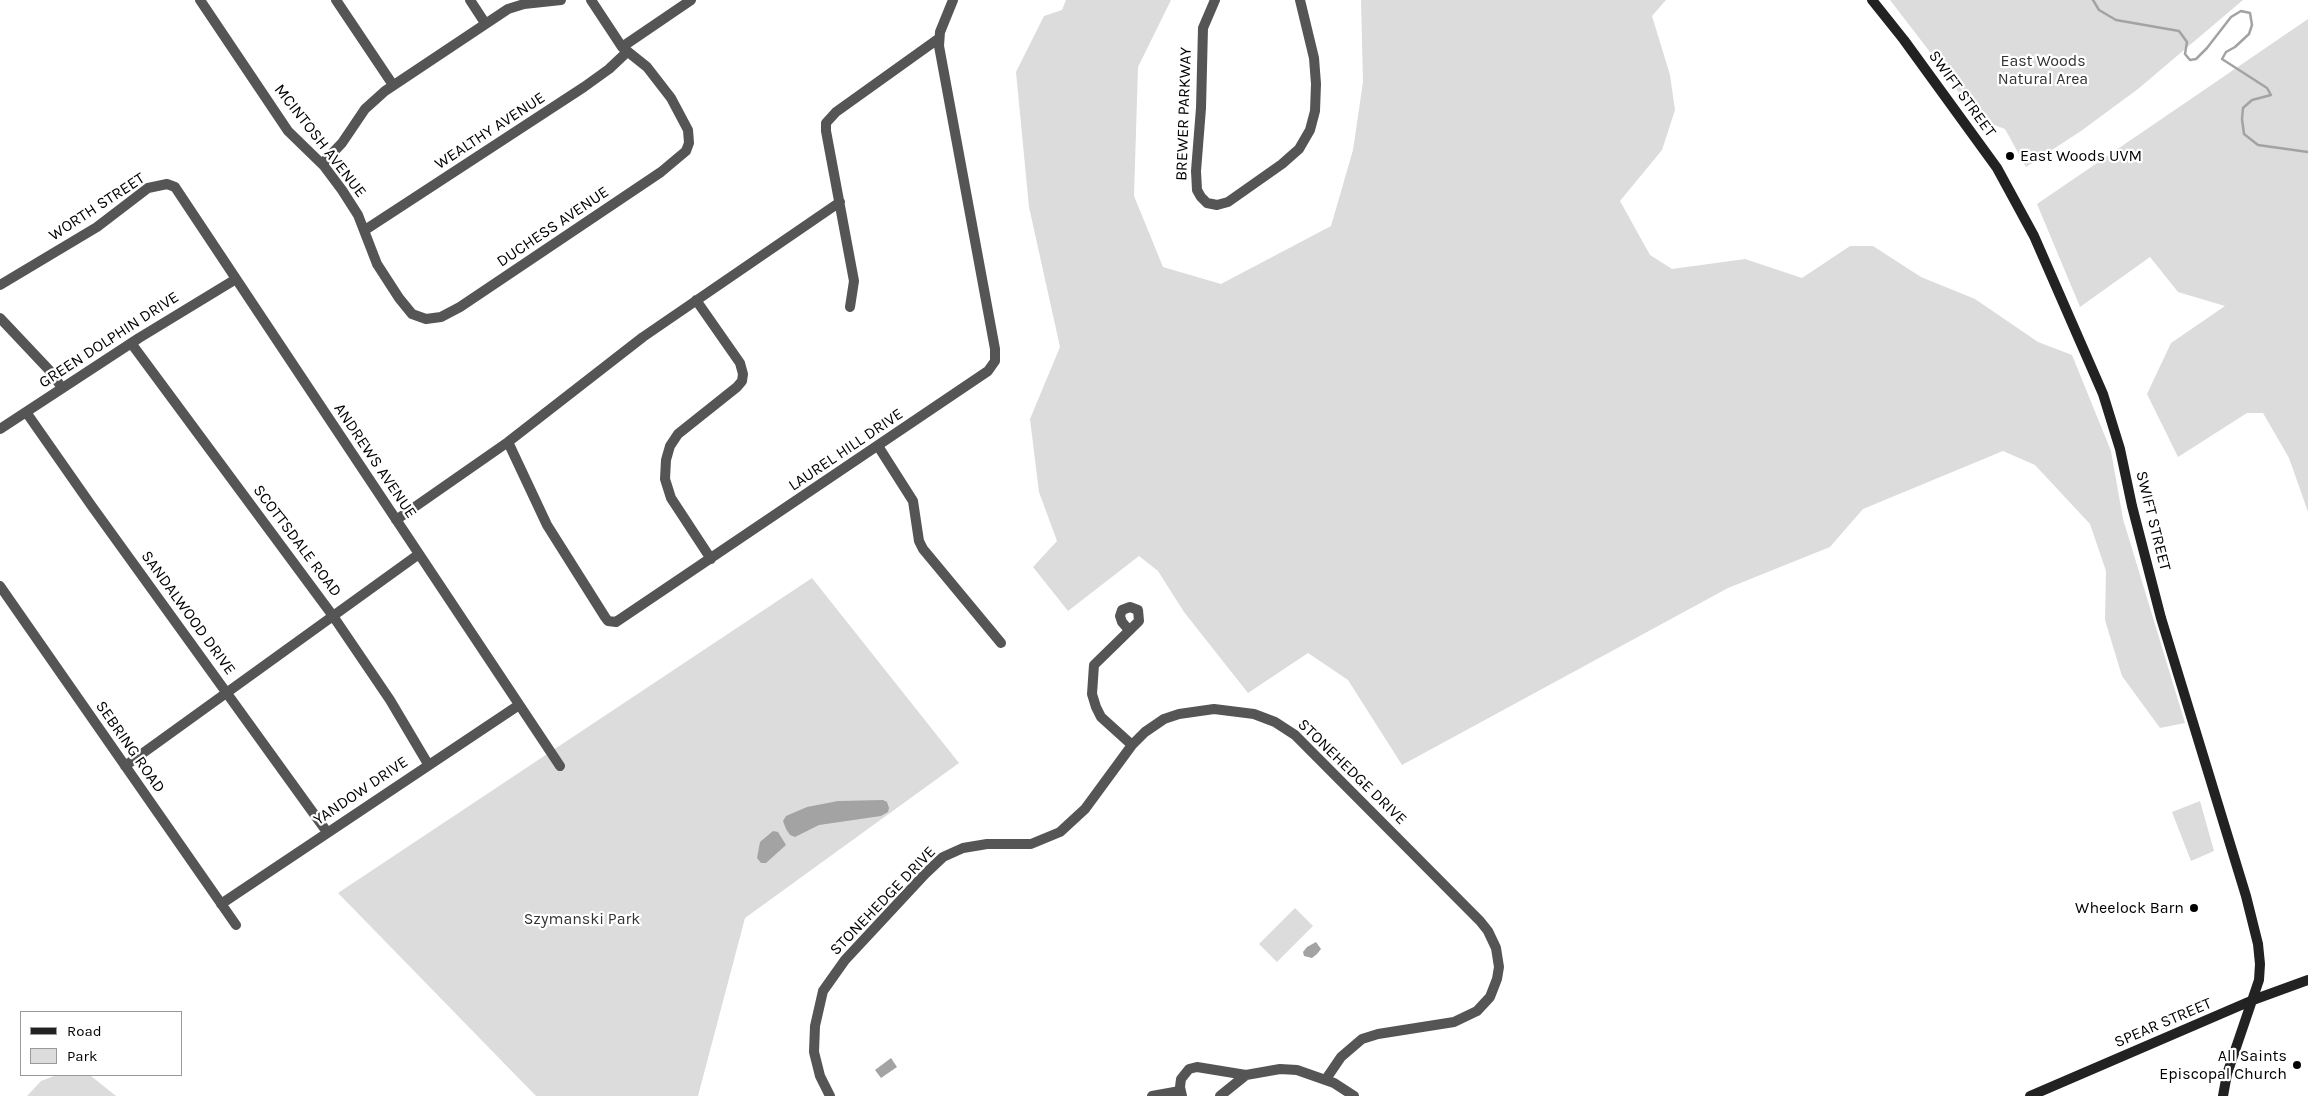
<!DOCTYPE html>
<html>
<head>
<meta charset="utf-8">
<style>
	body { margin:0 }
	#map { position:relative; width:2308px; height:1096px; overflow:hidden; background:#fff; font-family:Karla,sans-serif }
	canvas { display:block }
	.legend { position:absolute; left:20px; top:1011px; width:162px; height:65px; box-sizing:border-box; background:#fff; border:1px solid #999; margin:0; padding:6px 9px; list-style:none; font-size:15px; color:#000 }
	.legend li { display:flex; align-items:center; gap:10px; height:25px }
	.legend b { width:25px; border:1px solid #999 }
</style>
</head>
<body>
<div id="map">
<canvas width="2308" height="1096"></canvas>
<ul class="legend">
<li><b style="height:6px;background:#222"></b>Road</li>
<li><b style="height:14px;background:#dcdcdc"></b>Park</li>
</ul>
</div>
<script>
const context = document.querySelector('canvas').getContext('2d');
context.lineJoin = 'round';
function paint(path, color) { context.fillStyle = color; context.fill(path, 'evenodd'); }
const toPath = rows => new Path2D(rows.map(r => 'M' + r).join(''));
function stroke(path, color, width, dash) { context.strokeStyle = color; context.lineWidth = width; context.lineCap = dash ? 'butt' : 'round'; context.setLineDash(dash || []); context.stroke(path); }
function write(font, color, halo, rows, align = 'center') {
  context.font = font + ' Karla,sans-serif'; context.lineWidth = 4.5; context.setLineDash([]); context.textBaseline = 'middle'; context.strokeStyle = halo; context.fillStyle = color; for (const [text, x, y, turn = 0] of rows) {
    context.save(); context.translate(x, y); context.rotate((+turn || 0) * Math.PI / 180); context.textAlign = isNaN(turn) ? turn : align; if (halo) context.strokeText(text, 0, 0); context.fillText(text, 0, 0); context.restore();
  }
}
const green = toPath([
	[1066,0,1171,0,1138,67,1134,196,1163,267,1221,284,1331,226,1353,150,1363,82,1361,0,1666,0,1652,16,1670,75,1675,110,1662,150,1620,201,1650,255,1672,269,1745,259,1802,278,1850,246,1873,246,1921,277,1975,299,2038,342,2072,355,2111,451,2123,519,2185,723,2160,728,2122,676,2105,620,2106,571,2090,524,2035,465,2003,451,1863,509,1830,547,1728,588,1402,765,1348,680,1308,653,1248,693,1184,612,1158,571,1139,556,1068,611,1033,567,1057,541,1039,492,1030,419,1060,347,1029,207,1016,72,1044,16,1062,10],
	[1890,0,2243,0,2138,89,2081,131,2026,167,2005,129,1978,119,1930,52],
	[2308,19,2308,512,2289,458,2263,413,2247,413,2178,457,2147,394,2171,343,2225,306,2178,292,2150,257,2080,307,2037,204],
	[812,578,959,763,745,918,698,1096,536,1096,338,893],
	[2200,801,2214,851,2191,861,2172,812],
	[1295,908,1313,926,1277,962,1259,944],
	[57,1075,91,1076,116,1096,27,1096,41,1081]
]);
const water = toPath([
	[883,800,887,802,889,808,888,812,881,816,819,825,795,837,790,835,786,829,783,821,786,816,807,807,838,801],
	[773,831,778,832,786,845,766,863,761,863,757,858,760,842],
	[1316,942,1321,949,1317,954,1312,958,1304,956,1303,952,1307,947],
	[891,1058,897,1067,881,1078,875,1070]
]);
const stream = toPath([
	[2093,0,2099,10,2116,20,2179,31,2187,42,2185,54,2190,60,2196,59,2207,48,2231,17,2241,11,2250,13,2252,25,2249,34,2235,47,2226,52,2222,59,2267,88,2271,95,2252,100,2243,108,2242,119,2244,134,2258,145,2308,152]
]);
const street = toPath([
	[200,0,288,131,324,166,342,190,358,215,377,264,399,298,412,314,426,319,441,317,460,307,661,172,686,151,689,143,688,130,671,98,647,67,622,47,591,0],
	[336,0,393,85],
	[470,0,485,23],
	[1215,0,1203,28,1201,108,1196,171,1197,190,1201,197,1207,203,1217,205,1228,202,1282,164,1299,149,1310,130,1315,111,1316,84,1314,58,1300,0],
	[622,47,691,0],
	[322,164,342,143,365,109,385,91,508,9,524,4,561,0],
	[365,230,584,87,609,69,627,52],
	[0,285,97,227,148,188,167,184,175,187,560,766],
	[696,300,740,363,743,374,742,381,737,387,678,434,670,446,666,460,665,479,671,498,711,559],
	[850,307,854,281,826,131,826,123,836,112,938,39],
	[0,318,51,372,62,388],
	[131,343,333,616,390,700,428,764],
	[26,412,91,505,327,832],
	[0,429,139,338,236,279],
	[508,442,547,525,605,617,608,621,616,622,988,371,995,361,995,349,939,46,940,32,953,0],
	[878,446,913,501,919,541,923,549,1001,643],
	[396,520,508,442,643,337,840,202],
	[0,586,236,925],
	[1129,630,1122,622,1120,616,1122,610,1130,607,1138,610,1139,621,1136,624,1094,665,1092,694,1096,707,1101,717,1132,745],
	[125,766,419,554],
	[221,904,519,705],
	[830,1096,820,1076,814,1052,815,1026,823,991,845,960,925,874,943,857,963,848,987,844,1031,844,1060,832,1085,809,1132,745,1145,732,1164,719,1179,714,1214,709,1254,714,1275,722,1295,735,1480,921,1488,931,1496,948,1499,967,1497,979,1490,997,1477,1011,1454,1022,1378,1034,1362,1039,1341,1057,1326,1079],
	[1152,1096,1180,1091],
	[1182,1096,1180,1087,1181,1079,1189,1069,1197,1067,1246,1075,1280,1069,1297,1070,1334,1083,1354,1096],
	[1220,1096,1246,1075]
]);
const secondary = toPath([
	[1872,0,1904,40,1997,168,2034,236,2103,394,2120,449,2132,506,2161,618,2246,896,2258,944,2260,964,2259,980,2227,1074,2223,1096],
	[2030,1096,2253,1000,2308,980]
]);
const markers = [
	[2010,156,5,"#000"],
	[2194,908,5,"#000"],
	[2297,1065,5,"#000"]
];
const parkNames = [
	["East Woods",2043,61],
	["Natural Area",2043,79],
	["Szymanski Park",582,919]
];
const streetNames = [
	["SWIFT STREET",1962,94,54],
	["BREWER PARKWAY",1184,114,-88],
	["WEALTHY AVENUE",490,131,-33],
	["MCINTOSH AVENUE",320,141,52],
	["WORTH STREET",97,207,-33],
	["DUCHESS AVENUE",553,227,-34],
	["GREEN DOLPHIN DRIVE",109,340,-33],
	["LAUREL HILL DRIVE",846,450,-34],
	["ANDREWS AVENUE",375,461,56],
	["SWIFT STREET",2153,521,76],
	["SCOTTSDALE ROAD",297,541,53],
	["SANDALWOOD DRIVE",188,613,54],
	["SEBRING ROAD",130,747,55],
	["STONEHEDGE DRIVE",1352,772,44],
	["YANDOW DRIVE",361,791,-34],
	["STONEHEDGE DRIVE",883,901,-46],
	["SPEAR STREET",2163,1023,-23]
];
const poiNames = [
	["East Woods UVM",2020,156,"left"],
	["Wheelock Barn",2184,908],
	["All Saints",2287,1056],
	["Episcopal Church",2287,1074]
];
paint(green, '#dcdcdc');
paint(water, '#a3a3a3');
stroke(stream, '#a3a3a3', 2.5);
stroke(street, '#555', 10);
stroke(secondary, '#222', 10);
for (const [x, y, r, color] of markers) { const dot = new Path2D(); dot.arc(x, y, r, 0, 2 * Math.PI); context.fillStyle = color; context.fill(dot); stroke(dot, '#fff', 2); }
write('16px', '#333', '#fff', parkNames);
write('16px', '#000', '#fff', streetNames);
write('16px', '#000', '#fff', poiNames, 'right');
</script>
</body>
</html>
